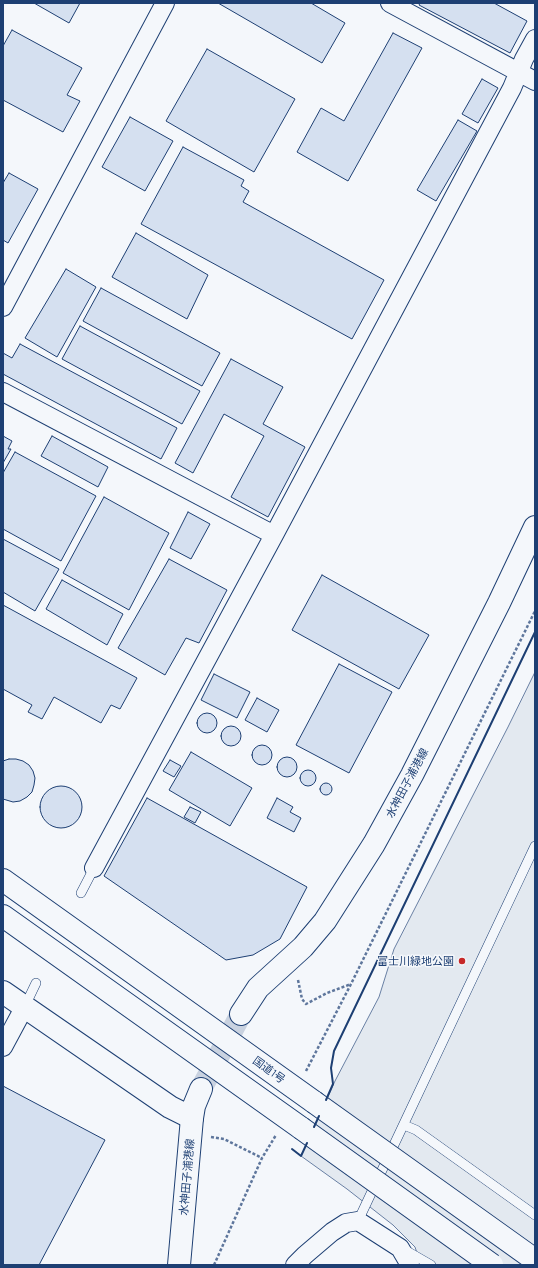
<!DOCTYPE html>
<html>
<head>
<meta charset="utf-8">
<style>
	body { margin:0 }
	#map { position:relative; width:538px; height:1268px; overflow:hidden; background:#f4f7fb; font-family:Barlow,sans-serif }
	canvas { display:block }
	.frame { position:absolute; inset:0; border:4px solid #1d3f73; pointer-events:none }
</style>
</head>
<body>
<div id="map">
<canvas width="538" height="1268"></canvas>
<div class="frame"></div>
</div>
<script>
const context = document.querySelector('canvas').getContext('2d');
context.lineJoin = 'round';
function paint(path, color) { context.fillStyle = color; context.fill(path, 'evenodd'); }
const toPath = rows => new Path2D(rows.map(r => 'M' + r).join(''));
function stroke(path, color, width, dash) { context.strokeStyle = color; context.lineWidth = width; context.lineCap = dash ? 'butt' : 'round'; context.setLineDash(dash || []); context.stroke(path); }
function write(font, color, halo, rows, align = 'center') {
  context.font = font + ' Barlow,"Noto Sans JP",sans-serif'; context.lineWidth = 3; context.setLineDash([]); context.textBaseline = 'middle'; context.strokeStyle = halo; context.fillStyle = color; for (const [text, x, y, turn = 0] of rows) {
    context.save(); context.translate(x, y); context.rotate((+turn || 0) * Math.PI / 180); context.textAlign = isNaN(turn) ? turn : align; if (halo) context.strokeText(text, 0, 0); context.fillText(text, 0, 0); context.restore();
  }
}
const green = toPath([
	[535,672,535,1265,421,1265,415,1247,393,1225,347,1189,301,1156,335,1081,379,997,394,949,508,727,535,672]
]);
const building = toPath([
	[34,3,80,3,69,23,34,3],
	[218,3,311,3,345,23,322,63,218,3],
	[420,3,494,3,527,21,510,53,419,5,420,3],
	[12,30,82,68,67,95,80,101,63,132,3,100,3,46,12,30],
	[393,33,422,48,348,181,297,152,321,108,344,121,393,33],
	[207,49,295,99,254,172,166,121,207,49],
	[482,79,498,88,478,123,462,114,482,79],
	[130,117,173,141,145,191,102,167,130,117],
	[458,120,477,131,436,201,417,190,458,120],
	[183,147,244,180,241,186,249,191,243,202,384,280,352,339,141,224,183,147],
	[9,173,38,189,8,243,3,240,3,183,9,173],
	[136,233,208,275,187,319,112,277,136,233],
	[66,269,96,287,57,357,25,338,66,269],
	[101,288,220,353,202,386,83,321,101,288],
	[80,326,200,391,182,424,62,359,80,326],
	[20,344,177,428,161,459,3,374,3,353,12,358,20,344],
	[231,359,283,387,263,424,305,447,268,517,231,497,264,436,224,414,193,473,175,463,231,359],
	[3,436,12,441,8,449,11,449,3,463,3,436],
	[52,436,108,467,98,487,41,456,52,436],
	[15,452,96,496,61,561,3,529,3,473,15,452],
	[104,497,169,533,129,610,63,573,104,497],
	[188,512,210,524,191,559,170,548,188,512],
	[3,539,59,569,35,611,3,592,3,539],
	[169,559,227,590,199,643,186,638,165,675,118,648,169,559],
	[322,575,429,635,399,689,292,630,322,575],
	[62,580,123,614,107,645,46,609,62,580],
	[3,605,137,678,120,709,111,705,101,723,54,697,42,719,28,712,32,705,3,689,3,605],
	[339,664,392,692,349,773,296,745,339,664],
	[214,674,250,692,237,718,201,700,214,674],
	[257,698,279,710,267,732,245,720,257,698],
	'197 723a10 10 0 1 1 20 0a10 10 0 1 1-20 0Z',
	'221 736a10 10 0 1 1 20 0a10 10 0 1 1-20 0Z',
	'252 755a10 10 0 1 1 20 0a10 10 0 1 1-20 0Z',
	[191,752,252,788,230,826,169,790,191,752],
	'277 767a10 10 0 1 1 20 0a10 10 0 1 1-20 0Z',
	[9,759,16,759,23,761,29,765,33,771,35,778,34,785,32,792,27,797,20,801,13,802,3,799,3,761,9,759],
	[170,760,181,766,174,777,163,771,170,760],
	'300 778a8 8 0 1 1 16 0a8 8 0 1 1-16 0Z',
	'320 789a6 6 0 1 1 12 0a6 6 0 1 1-12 0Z',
	'40 807a21 21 0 1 1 42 0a21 21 0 1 1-42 0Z',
	[147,798,307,887,280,939,253,955,226,960,104,876,147,798],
	[277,798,293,807,290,812,301,818,294,832,267,818,277,798],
	[190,807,201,812,195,823,184,817,190,807],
	[3,1086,105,1140,39,1265,3,1265,3,1086]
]);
const secondaryTunnel = toPath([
	[201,1089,241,1014]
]);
const path = toPath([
	[298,980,302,999,306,1004,327,993,351,984],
	[306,1071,351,984,535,611],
	[211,1137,224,1139,262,1158],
	[214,1265,262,1158,276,1135]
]);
const service = toPath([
	[81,893,94,868],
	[25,1006,36,983],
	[404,1125,416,1130,535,1215],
	[358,1221,535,846],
	[405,1250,431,1265]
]);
const minor = toPath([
	[390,3,535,81],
	[3,307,165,3],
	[3,392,274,535],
	[94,868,274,535,512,88,524,59,535,39],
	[3,1047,25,1006],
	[295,1265,305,1255,332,1232,346,1223,358,1221,400,1248,410,1265]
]);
const tertiary = toPath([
	[3,992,170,1107,192,1118]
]);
const secondary = toPath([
	[241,1014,258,988,303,947,325,921,374,844,412,775,499,603,535,527],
	[179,1265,192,1118,194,1106,201,1089]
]);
const trunk = toPath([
	[3,880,314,1102],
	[3,916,301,1128]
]);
const trunkBridge = toPath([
	[314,1102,535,1260],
	[301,1128,492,1265]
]);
const wall = toPath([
	[326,1100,333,1084,331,1068,334,1051,535,632],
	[314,1127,319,1116],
	[292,1149,301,1156,307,1143]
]);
const markers = [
	[462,961,4,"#c62828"]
];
const streetNames = [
	["水神田子浦港線",407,783,-62],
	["国道1号",269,1070,36],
	["水神田子浦港線",187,1177,-85]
];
const poiNames = [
	["富士川緑地公園",454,961]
];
paint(green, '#e3e9f0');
stroke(green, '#687fa3', 1);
paint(building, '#d5e0f0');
stroke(building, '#1d3f73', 1);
stroke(secondaryTunnel, '#c9d2e0', 22, [22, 11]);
stroke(service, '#1d3f73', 10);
stroke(minor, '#1d3f73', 20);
stroke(tertiary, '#1d3f73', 24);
stroke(secondary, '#1d3f73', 24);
stroke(trunk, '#1d3f73', 24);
stroke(path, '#5e769c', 2.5, [3, 2]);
stroke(service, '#f4f7fb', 9);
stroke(minor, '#f4f7fb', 18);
stroke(tertiary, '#f4f7fb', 22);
stroke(secondary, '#f4f7fb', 22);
stroke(trunk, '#f4f7fb', 22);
stroke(trunkBridge, '#1d3f73', 24, []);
stroke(trunkBridge, '#f4f7fb', 22);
stroke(wall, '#1d3f73', 2);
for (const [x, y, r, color] of markers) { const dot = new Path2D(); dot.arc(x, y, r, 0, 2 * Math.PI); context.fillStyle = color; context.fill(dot); stroke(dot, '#f4f7fb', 1.5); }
write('11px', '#1d3f73', '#f4f7fb', streetNames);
write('11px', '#1d3f73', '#f4f7fb', poiNames, 'right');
</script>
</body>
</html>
